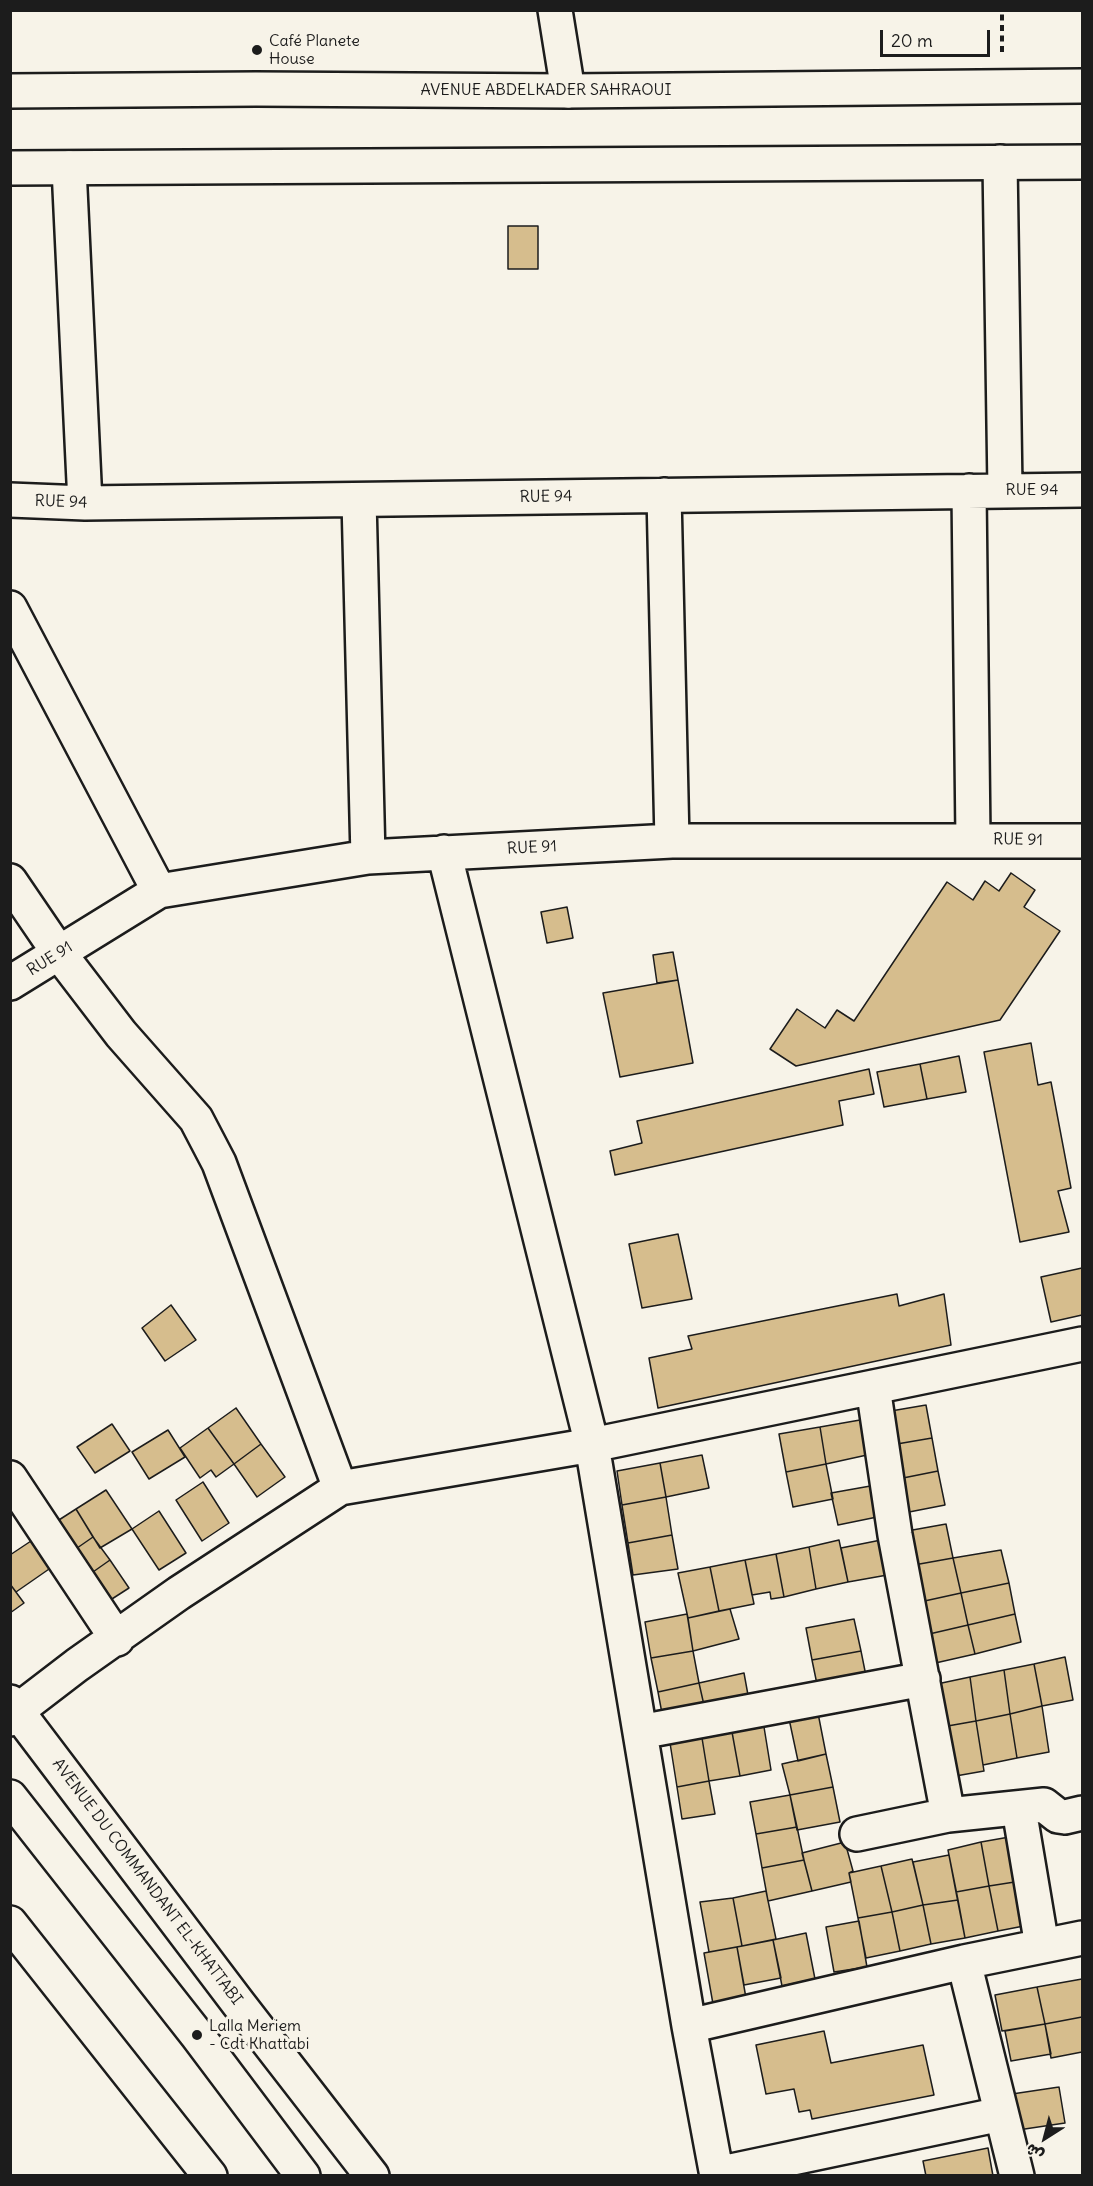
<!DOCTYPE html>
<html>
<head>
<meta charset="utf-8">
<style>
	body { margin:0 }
	#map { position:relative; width:1093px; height:2186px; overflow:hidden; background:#f7f3e8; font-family:Delius,"Playpen Sans Arabic",sans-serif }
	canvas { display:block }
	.frame { position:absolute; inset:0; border:12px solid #1c1c1c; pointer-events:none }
	.north { position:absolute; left:1015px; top:2108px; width:60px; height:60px; -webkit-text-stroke:4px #f7f3e8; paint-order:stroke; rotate:216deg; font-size:16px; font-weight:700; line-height:24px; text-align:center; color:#1c1c1c }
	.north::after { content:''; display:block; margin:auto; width:21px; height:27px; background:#1c1c1c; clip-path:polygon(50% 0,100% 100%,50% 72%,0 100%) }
	.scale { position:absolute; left:880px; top:30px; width:110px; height:27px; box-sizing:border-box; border:3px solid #1c1c1c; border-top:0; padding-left:8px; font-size:18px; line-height:21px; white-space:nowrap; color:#1c1c1c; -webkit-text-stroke:4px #f7f3e8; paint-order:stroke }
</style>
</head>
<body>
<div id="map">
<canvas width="1093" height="2186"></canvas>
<div class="frame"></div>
<div class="north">ش</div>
<div class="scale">20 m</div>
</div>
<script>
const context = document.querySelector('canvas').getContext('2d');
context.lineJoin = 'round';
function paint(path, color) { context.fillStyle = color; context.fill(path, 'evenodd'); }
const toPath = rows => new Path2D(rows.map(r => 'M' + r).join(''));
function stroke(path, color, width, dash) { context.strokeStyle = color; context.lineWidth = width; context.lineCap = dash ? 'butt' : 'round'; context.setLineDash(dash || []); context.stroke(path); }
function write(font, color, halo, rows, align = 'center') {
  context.font = font + ' Delius,sans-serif'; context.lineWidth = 6; context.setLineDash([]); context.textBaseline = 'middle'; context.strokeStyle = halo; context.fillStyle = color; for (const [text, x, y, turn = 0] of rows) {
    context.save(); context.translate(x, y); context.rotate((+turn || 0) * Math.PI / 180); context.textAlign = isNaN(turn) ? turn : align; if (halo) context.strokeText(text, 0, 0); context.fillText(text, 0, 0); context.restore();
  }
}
const building = toPath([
	[508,226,538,226,538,269,508,269,508,226],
	[1011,873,1035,890,1024,907,1060,931,1000,1020,796,1066,770,1049,797,1009,825,1028,837,1010,854,1021,947,882,973,900,985,881,999,891,1011,873],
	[567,907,573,938,547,943,541,912,567,907],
	[673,952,678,980,657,983,653,955,673,952],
	[678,980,693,1063,620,1077,603,993,678,980],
	[1031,1043,1038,1085,1051,1082,1071,1188,1058,1191,1069,1232,1020,1242,984,1052,1031,1043],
	[959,1056,966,1092,927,1099,920,1064,959,1056],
	[920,1064,927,1099,884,1107,877,1072,920,1064],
	[869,1069,874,1094,839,1101,843,1125,615,1175,610,1151,642,1143,637,1121,869,1069],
	[678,1234,692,1299,642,1308,629,1244,678,1234],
	[1082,1268,1082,1315,1051,1322,1041,1277,1082,1268],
	[897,1294,899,1306,944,1294,951,1345,658,1408,649,1358,692,1349,688,1336,897,1294],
	[171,1305,196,1340,165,1361,142,1328,171,1305],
	[926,1405,932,1438,891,1445,885,1412,926,1405],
	[236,1408,261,1444,234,1464,208,1428,236,1408],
	[860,1420,867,1455,826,1464,820,1427,860,1420],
	[112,1424,130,1451,95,1473,77,1447,112,1424],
	[820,1427,826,1464,786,1472,779,1434,820,1427],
	[208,1428,234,1464,216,1477,211,1470,200,1478,180,1448,208,1428],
	[168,1430,185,1457,149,1479,132,1452,168,1430],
	[932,1438,938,1471,898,1479,891,1445,932,1438],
	[261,1444,285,1477,257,1497,234,1464,261,1444],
	[702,1455,709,1488,666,1497,660,1463,702,1455],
	[660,1463,666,1497,622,1505,617,1471,660,1463],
	[826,1464,833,1499,793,1507,786,1472,826,1464],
	[938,1471,945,1505,904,1513,898,1479,938,1471],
	[203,1482,229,1523,202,1541,176,1500,203,1482],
	[876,1485,882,1516,838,1525,831,1493,876,1485],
	[106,1490,132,1529,100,1548,76,1509,106,1490],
	[666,1497,672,1535,628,1543,622,1505,666,1497],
	[76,1509,93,1537,67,1555,48,1527,76,1509],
	[159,1511,186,1553,159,1570,132,1529,159,1511],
	[946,1524,953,1558,914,1565,907,1531,946,1524],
	[672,1535,678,1569,633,1575,628,1543,672,1535],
	[93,1537,110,1560,83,1579,67,1555,93,1537],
	[34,1539,52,1567,16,1592,10,1584,10,1555,34,1539],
	[886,1539,893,1574,848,1582,841,1548,886,1539],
	[839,1540,848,1582,816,1589,809,1547,839,1540],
	[809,1547,816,1589,784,1597,776,1554,809,1547],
	[1001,1550,1009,1583,961,1593,953,1558,1001,1550],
	[776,1554,784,1597,771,1599,770,1592,752,1595,745,1560,776,1554],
	[953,1558,961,1593,920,1602,914,1565,953,1558],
	[110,1560,129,1588,101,1606,83,1579,110,1560],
	[745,1560,754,1604,719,1611,710,1567,745,1560],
	[710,1567,719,1611,688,1618,678,1573,710,1567],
	[1009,1583,1015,1614,968,1625,961,1593,1009,1583],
	[10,1584,24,1603,10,1613,10,1584],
	[961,1593,968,1625,925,1635,920,1602,961,1593],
	[730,1609,739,1639,693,1651,688,1618,730,1609],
	[687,1614,693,1651,651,1658,645,1622,687,1614],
	[1015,1614,1021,1642,975,1654,968,1625,1015,1614],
	[854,1619,861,1651,812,1660,806,1628,854,1619],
	[968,1625,975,1654,931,1664,925,1635,968,1625],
	[693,1651,699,1683,658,1692,651,1658,693,1651],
	[861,1651,868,1686,819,1694,812,1660,861,1651],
	[1065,1657,1073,1700,1042,1706,1034,1664,1065,1657],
	[1034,1664,1042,1706,1010,1714,1004,1670,1034,1664],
	[1004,1670,1010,1714,976,1721,970,1677,1004,1670],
	[744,1673,750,1706,706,1714,699,1683,744,1673],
	[970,1677,976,1721,942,1727,937,1684,970,1677],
	[699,1683,706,1714,664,1724,658,1692,699,1683],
	[1042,1706,1049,1752,1017,1758,1010,1714,1042,1706],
	[817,1708,826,1754,798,1761,788,1714,817,1708],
	[1010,1714,1017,1758,983,1765,976,1721,1010,1714],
	[976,1721,984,1771,950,1777,942,1727,976,1721],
	[764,1727,771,1770,740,1776,732,1732,764,1727],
	[732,1732,740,1776,709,1781,702,1738,732,1732],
	[702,1738,709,1781,677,1787,670,1743,702,1738],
	[826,1754,833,1787,790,1795,782,1764,826,1754],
	[709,1781,715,1814,682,1819,677,1787,709,1781],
	[833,1787,840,1822,797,1830,790,1795,833,1787],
	[790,1795,797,1827,756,1834,750,1802,790,1795],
	[797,1827,804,1860,762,1868,756,1834,797,1827],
	[1015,1836,1021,1881,989,1886,981,1842,1015,1836],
	[845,1842,853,1871,849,1873,851,1882,812,1891,802,1853,845,1842],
	[981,1842,989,1886,956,1892,948,1850,981,1842],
	[949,1855,958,1900,923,1905,913,1862,949,1855],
	[912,1859,923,1905,892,1912,881,1866,912,1859],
	[804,1860,812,1891,768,1901,762,1868,804,1860],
	[881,1866,892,1912,858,1918,849,1873,881,1866],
	[1021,1881,1029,1925,998,1931,989,1886,1021,1881],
	[989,1886,998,1931,965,1938,956,1892,989,1886],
	[766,1891,776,1939,742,1946,733,1898,766,1891],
	[733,1898,742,1946,709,1952,700,1902,733,1898],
	[958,1900,965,1938,931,1944,923,1905,958,1900],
	[923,1905,931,1944,900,1951,892,1912,923,1905],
	[892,1912,900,1951,866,1958,858,1918,892,1912],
	[859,1921,867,1967,834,1972,826,1927,859,1921],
	[806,1933,815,1979,782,1986,773,1940,806,1933],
	[773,1940,781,1978,744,1985,737,1947,773,1940],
	[737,1947,746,1998,713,2004,704,1953,737,1947],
	[1082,1979,1082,2017,1045,2024,1037,1987,1082,1979],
	[1037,1987,1045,2024,1002,2031,995,1995,1037,1987],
	[1082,2017,1082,2052,1051,2058,1045,2024,1082,2017],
	[1045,2024,1051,2054,1011,2061,1005,2031,1045,2024],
	[824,2031,831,2063,923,2045,934,2095,812,2119,810,2110,799,2112,794,2089,766,2094,756,2045,824,2031],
	[1059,2087,1065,2123,1018,2130,1012,2094,1059,2087],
	[988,2148,993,2176,926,2176,923,2161,988,2148]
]);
const path = toPath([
	[1002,52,1002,10]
]);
const minor = toPath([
	[555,10,568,91],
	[1000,162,1005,490],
	[69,168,85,503],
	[969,491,973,839],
	[664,495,672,841],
	[10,500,85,503,1082,490],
	[359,500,368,857],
	[10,608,159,891],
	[444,852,592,1445,689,2026,717,2176],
	[10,881,59,953,121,1034,196,1119,219,1163,340,1488],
	[10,983,159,891,368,857,672,841,1082,841],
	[873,1387,895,1535,948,1815],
	[10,1478,117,1639],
	[10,1702,238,2003,372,2176],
	[10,1719,17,1711,77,1665,179,1593,340,1488,592,1445,1082,1344],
	[640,1732,923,1679],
	[10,1797,197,2035,303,2176],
	[1019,1809,1042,1946],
	[857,1834,948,1815,1044,1805,1058,1816,1065,1817,1082,1813],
	[10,1923,210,2176],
	[964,1962,1017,2176],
	[689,2026,964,1962,1082,1938],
	[717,2174,1001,2114]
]);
const secondary = toPath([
	[10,91,256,89,568,91,1082,86],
	[10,168,1082,162]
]);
const markers = [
	[257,50,6,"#1c1c1c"],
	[197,2035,6,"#1c1c1c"]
];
const poiNames = [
	["Café Planete",269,41],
	["House",269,59],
	["Lalla Meriem",209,2026],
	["- Cdt Khattabi",209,2044]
];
const streetNames = [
	["AVENUE ABDELKADER SAHRAOUI",546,90],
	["RUE 94",1032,490],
	["RUE 94",546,497,-1],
	["RUE 94",61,502,2],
	["RUE 91",1018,840,1],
	["RUE 91",532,848,-3],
	["RUE 91",50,959,-32],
	["AVENUE DU COMMANDANT EL-KHATTABI",147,1882,53]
];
paint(building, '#d6bd8d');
stroke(building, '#1c1c1c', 1.5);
stroke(minor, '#1c1c1c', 38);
stroke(secondary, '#1c1c1c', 38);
stroke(path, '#1c1c1c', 4, [6, 4.5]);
stroke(minor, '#f7f3e8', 33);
stroke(secondary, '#f7f3e8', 33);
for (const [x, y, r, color] of markers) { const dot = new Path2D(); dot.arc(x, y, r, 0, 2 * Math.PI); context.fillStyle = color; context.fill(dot); stroke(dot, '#f7f3e8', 2); }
write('16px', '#1c1c1c', '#f7f3e8', poiNames, 'left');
write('16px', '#1c1c1c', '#f7f3e8', streetNames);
</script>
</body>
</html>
